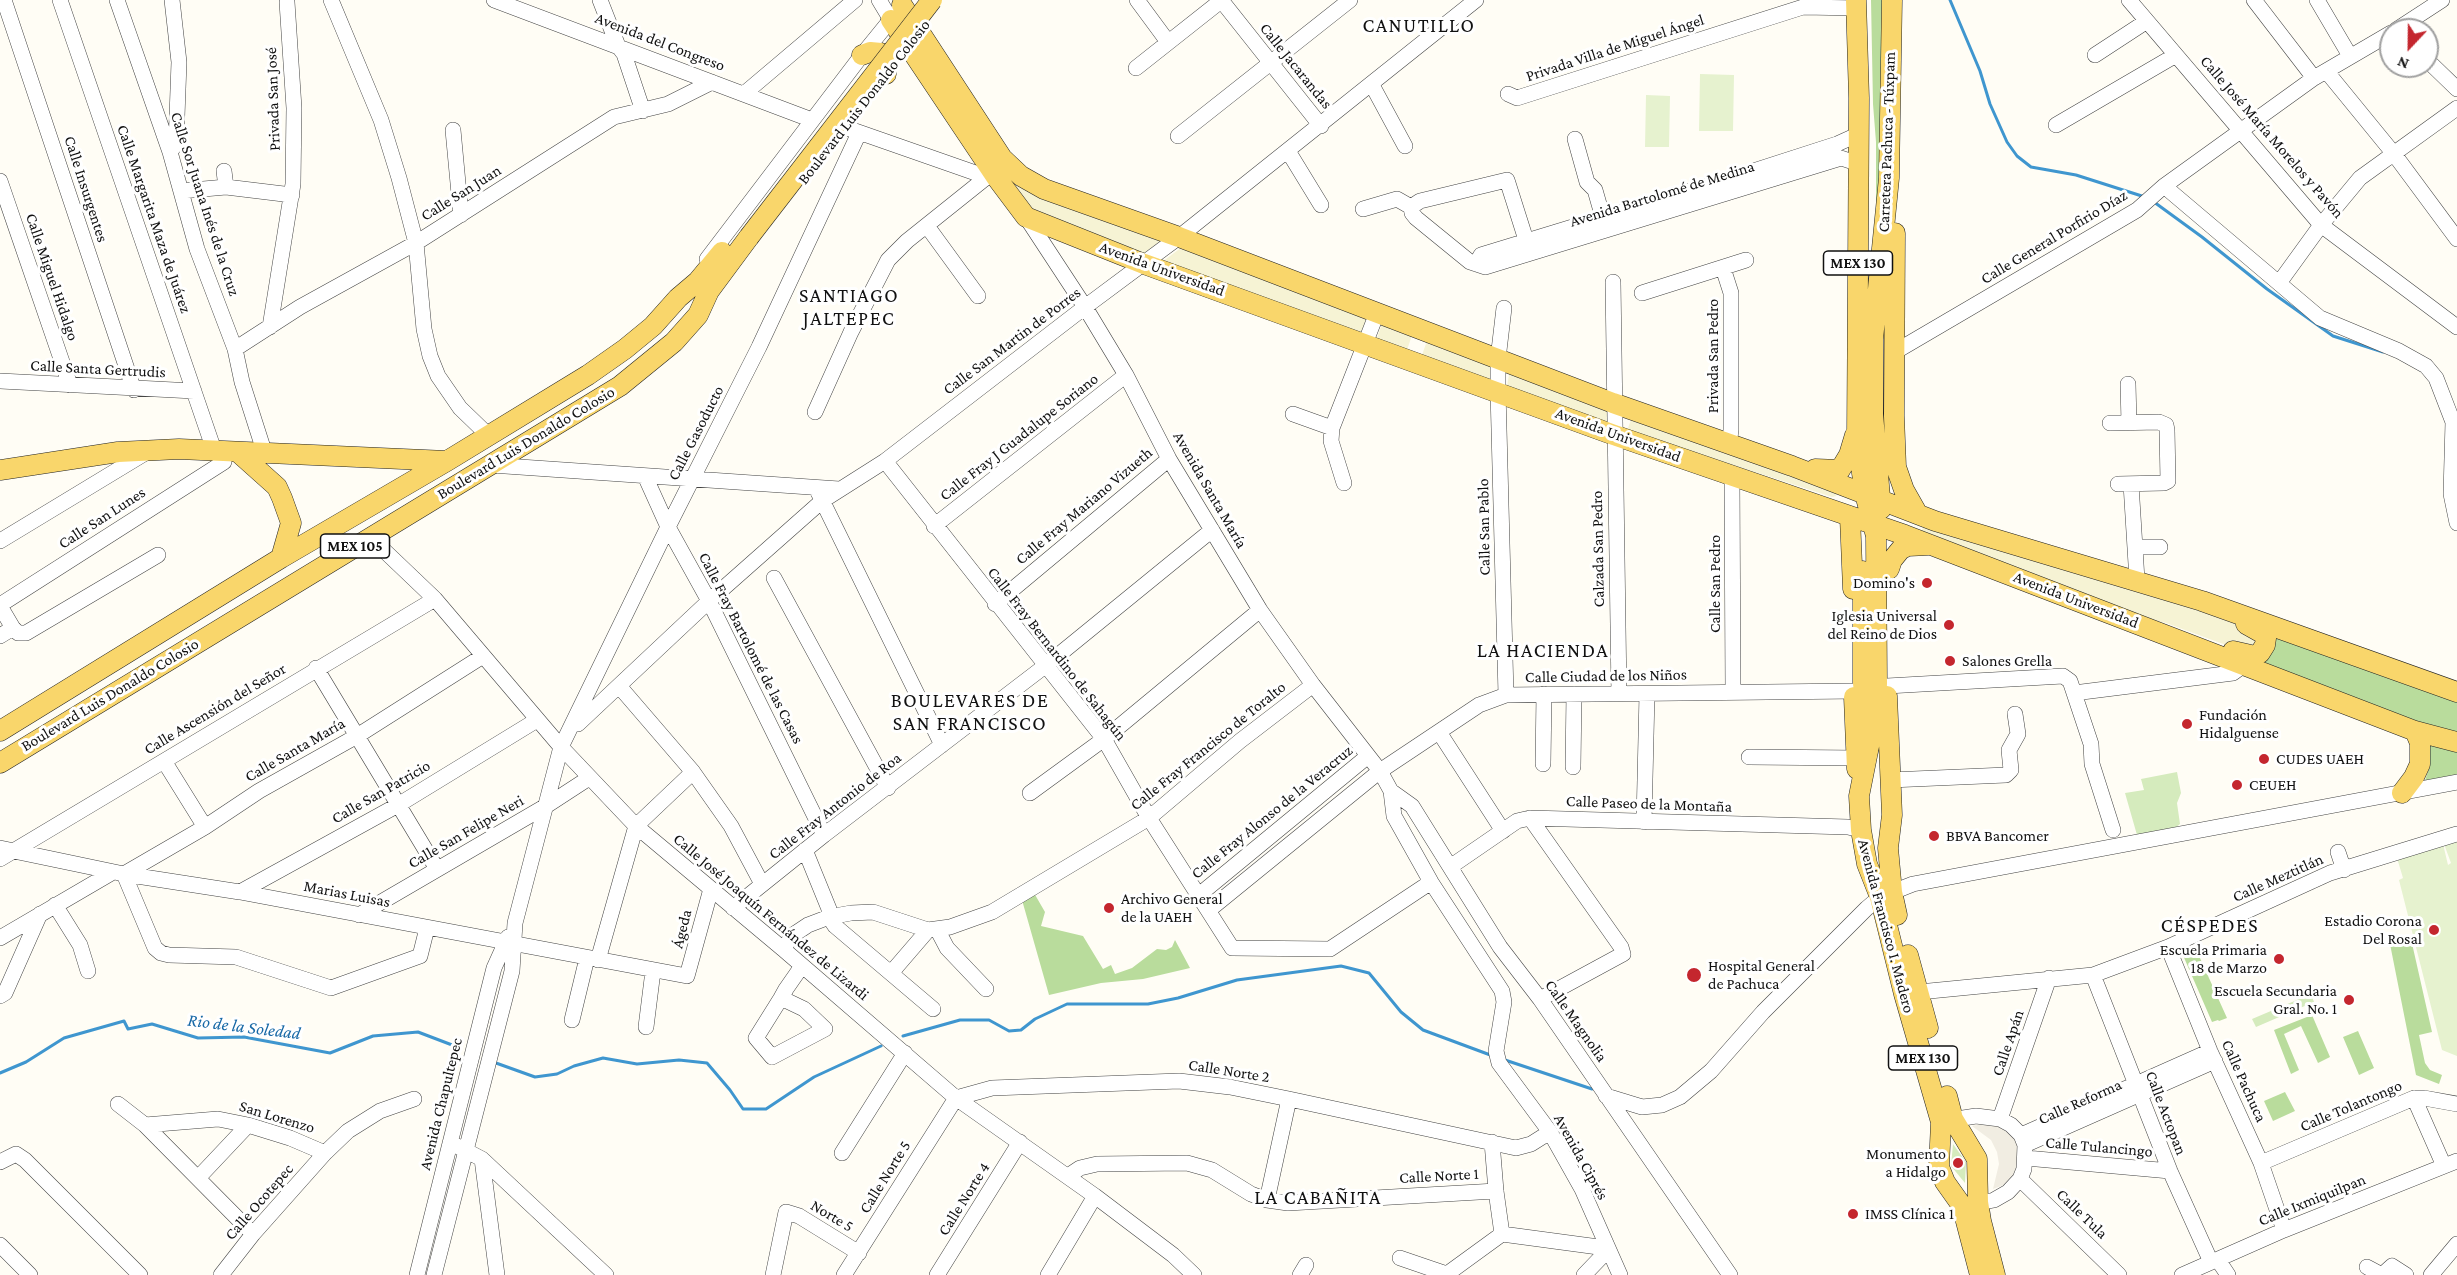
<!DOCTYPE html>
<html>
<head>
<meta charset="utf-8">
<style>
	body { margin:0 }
	#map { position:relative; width:2457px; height:1275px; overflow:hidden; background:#fffdf5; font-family:"Crimson Pro",serif }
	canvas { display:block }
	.north { position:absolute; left:2379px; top:18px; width:60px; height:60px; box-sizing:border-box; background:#fff; border:2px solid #a0a0a0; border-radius:50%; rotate:202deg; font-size:16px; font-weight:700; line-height:24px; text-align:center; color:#111 }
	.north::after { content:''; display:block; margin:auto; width:21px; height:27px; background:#c4262e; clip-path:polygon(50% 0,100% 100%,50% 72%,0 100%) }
</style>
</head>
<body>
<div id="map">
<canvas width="2457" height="1275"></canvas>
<div class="north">N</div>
</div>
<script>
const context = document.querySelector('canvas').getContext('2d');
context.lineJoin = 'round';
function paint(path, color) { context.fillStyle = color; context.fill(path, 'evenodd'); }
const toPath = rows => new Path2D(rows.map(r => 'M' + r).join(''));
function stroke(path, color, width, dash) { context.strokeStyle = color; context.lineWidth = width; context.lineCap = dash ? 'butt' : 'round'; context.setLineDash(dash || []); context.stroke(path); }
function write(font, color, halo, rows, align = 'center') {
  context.font = font + ' "Crimson Pro",serif'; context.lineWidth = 6; context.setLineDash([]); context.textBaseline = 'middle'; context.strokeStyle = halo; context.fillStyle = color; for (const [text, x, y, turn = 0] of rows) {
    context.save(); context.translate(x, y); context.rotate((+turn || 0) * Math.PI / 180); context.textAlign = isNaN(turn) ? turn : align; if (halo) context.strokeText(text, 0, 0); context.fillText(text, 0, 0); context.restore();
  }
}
const farmland = toPath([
	[1000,163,1167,241,1145,256,1037,217],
	[1182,247,1370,316,1363,334,1162,262],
	[1383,321,1413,332,1407,350,1377,338],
	[1428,338,1491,362,1490,380,1422,355],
	[1510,369,1612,408,1606,423,1507,386],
	[1632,417,1838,489,1836,496,1832,497,1629,431,1628,428],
	[1924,525,2170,596,2203,612,2253,630,2257,633,2256,645,2245,652,2166,623,2137,617,1921,533]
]);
const green = toPath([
	[2177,772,2181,793,2177,803,2180,824,2175,828,2137,835,2125,793,2144,790,2141,779],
	[2311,994,2314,1002,2256,1027,2252,1019],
	[1953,1144,1966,1162,1965,1183,1951,1166]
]);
const forest = toPath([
	[1871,0,1885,0,1880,226,1876,226,1876,142,1873,104],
	[2277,634,2457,696,2457,733,2429,726,2259,663,2272,652],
	[2430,741,2457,748,2457,777,2424,783,2430,766],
	[1034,893,1045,912,1041,926,1083,936,1103,969,1111,965,1115,974,1132,968,1157,949,1166,950,1172,947,1175,940,1190,968,1143,979,1101,983,1049,995,1022,900],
	[2411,939,2432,1032,2419,1035,2425,1063,2430,1070,2442,1075,2439,1084,2416,1075,2390,944],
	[2195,947,2227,1018,2219,1021,2218,1020,2212,1022,2182,953],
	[2312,1015,2330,1057,2318,1063,2301,1026,2284,1034,2299,1070,2291,1074,2274,1030],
	[2358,1031,2374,1068,2359,1075,2343,1037],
	[2285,1092,2295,1111,2273,1121,2264,1101]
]);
const pitch = toPath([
	[1700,74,1734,75,1733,131,1699,131],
	[1646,95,1670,96,1669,147,1645,147],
	[2457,840,2457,1056,2442,1050,2399,880,2403,878,2397,858,2443,844,2448,865,2451,863,2444,844]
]);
const plaza = toPath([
	[1983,1124,1994,1124,2012,1133,2021,1150,2015,1176,2006,1184,1993,1189,1999,1164,1997,1152,1991,1140,1972,1126]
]);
const stream = toPath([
	[1950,0,1980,71,1990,104,2007,142,2017,156,2031,167,2076,175,2145,197],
	[2154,202,2202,237,2267,289,2333,336,2383,352],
	[903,1036,960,1020,989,1020,1009,1031,1021,1030,1035,1019,1067,1004,1148,1004,1178,998,1237,980,1341,966,1369,973,1401,1012,1423,1030,1493,1056],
	[1505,1060,1592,1089],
	[496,1063,535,1077,557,1074,574,1066,603,1058,637,1064,679,1060,707,1063,730,1090,743,1109,766,1109,814,1077,881,1046],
	[0,1073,26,1062,64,1038,124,1021,128,1029,152,1024,198,1038,244,1037,330,1053,373,1036,418,1032,460,1048]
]);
const minor = toPath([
	[4,0,134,390],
	[60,0,214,450],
	[117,0,170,152,197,249,235,349,242,382,265,454],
	[331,0,381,120,399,178,416,243,424,329,430,356,438,376,460,408,488,435],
	[494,0,812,120],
	[600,0,618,46,624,54,643,111],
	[879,0,891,20],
	[1137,0,1168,42],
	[1221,0,1321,126],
	[2129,0,2321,225,2457,327],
	[2254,0,2314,78],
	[2317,0,2350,56],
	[2396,30,2442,0],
	[2095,55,2147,21],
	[2427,60,2457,89],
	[1136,68,1222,0],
	[2327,72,2394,154,2457,239],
	[1372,85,1405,146],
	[745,93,855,0],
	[1508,94,1517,98,1803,7,1857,8],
	[2056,125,2176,55],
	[844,127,987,177,993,177],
	[453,130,461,215],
	[1178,136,1350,0],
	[1575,139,1587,182,1595,190,1603,218],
	[1288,151,1321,205],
	[170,152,176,144,179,62,172,0],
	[224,171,226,187],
	[0,181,70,385],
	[2164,186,2320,318,2399,351,2426,366,2436,378,2453,422,2451,494,2457,523],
	[181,191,226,187,292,195],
	[1411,207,1412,213,1416,218,1470,262,1485,267,1841,158,1859,164],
	[1411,207,1420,201,1507,180,1526,240],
	[1363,209,1397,199,1411,207],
	[1026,217,1085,307,1126,375,1169,459,1260,610,1313,685,1380,771,1391,791,1394,816,1431,882,1502,991,1504,1002,1496,1051,1499,1063,1550,1132,1582,1189,1620,1275],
	[927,226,978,296],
	[707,259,862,55,897,12],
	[1476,264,1481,255,1707,186,1837,144,1859,134],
	[1723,268,1731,293,1731,430,1729,445],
	[1613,282,1619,694],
	[2279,283,2321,225,2360,178,2457,108],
	[1642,293,1746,260],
	[1504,308,1498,359,1498,391,1506,695],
	[270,327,293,184,294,108,287,2],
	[235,349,300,307,416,243,614,117,668,104,712,82],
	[1893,353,2137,210,2164,186,2314,78,2391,33],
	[0,381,194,391],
	[2128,384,2129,423],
	[815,412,851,332,888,260,907,241,987,177],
	[1293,414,1332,428],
	[2110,423,2159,422,2166,425,2167,430,2168,481,2164,483,2118,484],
	[885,461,1104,739,1149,818,1232,948,1330,949,1431,882],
	[491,465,839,489],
	[645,476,668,527,709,601,824,835],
	[1732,476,1733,692],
	[1344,483,1331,441,1332,428,1377,313],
	[2131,484,2137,580],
	[818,492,942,745],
	[934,526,1126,375],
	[370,537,435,599,561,747,636,826,783,949,956,1098,1095,1196,1173,1255,1194,1275],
	[0,541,147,452],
	[2135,547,2160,547],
	[774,578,888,788],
	[995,604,1169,459],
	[0,605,224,462],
	[0,606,13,628,18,633,26,633,158,555],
	[0,636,13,628],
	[316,668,437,869],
	[619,686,693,772,731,826,762,884],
	[1887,686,2063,676,2070,681,2091,744,2092,764,2113,830],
	[2074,693,2233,673,2244,665],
	[578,724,709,601,822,501,885,461,1085,307,1179,237,1476,0],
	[1439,732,1503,831],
	[1749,757,1857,758],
	[164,761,205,827],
	[1543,764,1544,694],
	[1573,767,1574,694],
	[1890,780,2006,775,2011,770,2009,750,2018,734,2015,714],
	[1391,791,1412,806,1500,947,1540,999,1730,1275],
	[1030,793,1104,739,1260,610],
	[1530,818,1621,947,1623,954,1540,999],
	[1644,822,1647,694],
	[0,848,124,874,240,892,687,976,711,889],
	[805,850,829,909,829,917,835,926,933,1009],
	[2338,852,2344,870],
	[0,859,435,599],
	[1450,867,1517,821,1530,818,1848,827,1861,830],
	[240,892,398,805,537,720],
	[1199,895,1368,756],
	[55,905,80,945,88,971],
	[733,908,824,835,1045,666,1212,530],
	[1209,910,1380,771,1479,705,1506,695,1854,691],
	[359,915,546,806,589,778],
	[427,928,420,956,331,988,236,957,169,955,161,953,155,948,124,874,205,827,259,791,357,736,483,656],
	[937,929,947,948,986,989],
	[0,938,113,872],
	[2168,947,2210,1051,2261,1163,2284,1230],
	[783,949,793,935,808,925,829,917,851,913,873,912,928,930,950,927,992,912,1149,818,1240,741,1313,685],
	[598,960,636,826,693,772],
	[891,973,928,930],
	[2093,975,2170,1171,2211,1262],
	[1909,993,2093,975,2168,947,2330,873,2457,834],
	[0,996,5,993,40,914],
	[781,998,804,1009,825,1029,772,1057,756,1038,781,998,786,989,802,966],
	[572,1020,587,958],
	[646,1027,653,971],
	[1606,1096,1642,1107,1662,1105,1680,1097,1711,1071,1763,1012,1867,908,1880,897,1913,884,2457,782],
	[2414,1098,2444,1166],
	[118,1104,145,1125,253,1234],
	[2000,1119,2049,978],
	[1944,1121,1976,1116,2000,1119,2011,1125,2021,1135,2025,1145,2024,1169,2020,1179,2008,1192,1994,1200,1968,1205],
	[145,1125,218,1119,248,1125,290,1138,325,1153],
	[2021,1135,2210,1051],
	[1492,1142,1496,1191,1502,1234],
	[2025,1145,2215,1061],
	[457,1146,482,1159,606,1275],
	[842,1153,905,1053],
	[2026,1158,2170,1171],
	[482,1159,497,1275],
	[0,1162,16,1154,25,1160,140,1275],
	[2261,1163,2414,1098,2424,1098,2457,1104],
	[1068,1176,1080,1168,1097,1164,1187,1163,1212,1170,1251,1194,1267,1200,1288,1203,1496,1191],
	[198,1178,248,1125],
	[2020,1179,2119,1275],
	[1267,1200,1289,1099],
	[1502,1234,1606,1248],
	[0,1245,30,1275],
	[1400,1258,1447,1274,1502,1234],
	[2218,1260,2228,1275],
	[2367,1267,2382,1275],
	[221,1275,253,1234,325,1153,348,1131,380,1111,414,1099],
	[417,1275,494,968,508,937],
	[434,1275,512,971,515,923,561,747,668,527,759,347,859,133],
	[773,1275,786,1212,799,1216,859,1253],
	[844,1275,956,1098,992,1088,1179,1081,1230,1087,1289,1099,1516,1148,1531,1144,1550,1132],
	[937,1275,1020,1142],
	[1048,1275,1095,1196],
	[1300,1275,1306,1265],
	[1584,1275,1607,1251],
	[2182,1275,2284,1230,2457,1161],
	[2382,1275,2392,1266,2406,1275],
	[2431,1275,2457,1244]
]);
const major = toPath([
	[1856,0,1859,98,1857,438,1865,494,1876,536,1877,683,1876,711,1859,796,1861,830,1867,864,1880,897,1904,994,1941,1122,1939,1167,1945,1182,1962,1206,1980,1275],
	[902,5,1002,158,1021,176,1044,189,1179,237,1613,403,1792,466,1935,521,2202,601,2457,692],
	[891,20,996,177,1026,217,1144,264,1614,435,1905,535,2415,731,2457,742],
	[862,55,870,52,881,53,887,60,886,74],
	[1895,233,1894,416,1896,467,1904,490,1917,513],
	[239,453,277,487,282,498,291,523,281,558],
	[1815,469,1840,470,1849,455,1855,435],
	[0,470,118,452,179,449,447,461],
	[1881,509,1873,414,1873,339,1889,178,1892,0],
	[1850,517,1853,589],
	[1889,569,1892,560,1901,549,1908,546,1928,545],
	[1863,571,1863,683,1866,712],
	[2233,651,2255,656,2260,653,2265,645,2266,638,2262,633,2246,624],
	[1887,696,1892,815,1888,848,1892,892,1897,915],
	[1854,697,1857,769],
	[0,731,281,558,447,461,588,375,625,349,653,326,678,298,698,281,722,252],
	[0,763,620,386,674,342,698,315,709,291,749,237],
	[2402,793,2414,777,2420,764,2420,743,2415,731],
	[1908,955,1928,1028],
	[1947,1096,1953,1119,1977,1159,1978,1202,1981,1221,1995,1275]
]);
const majorBridge = toPath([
	[749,237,932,0]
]);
const markers = [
	[1927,583,6,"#c4262e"],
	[1949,625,6,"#c4262e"],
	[1950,661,6,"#c4262e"],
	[2187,724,6,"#c4262e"],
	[2264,759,6,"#c4262e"],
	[2237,785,6,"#c4262e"],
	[1934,836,6,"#c4262e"],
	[1109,908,6,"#c4262e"],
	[2434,930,6,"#c4262e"],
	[2279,959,6,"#c4262e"],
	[1694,975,8,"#c4262e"],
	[2349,1000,6,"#c4262e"],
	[1958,1163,6,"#c4262e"],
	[1853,1214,6,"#c4262e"]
];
const shields = [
	[1858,263,69],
	[355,546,69],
	[1923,1058,69]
];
const shieldNames = [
	["MEX 130",1858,263],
	["MEX 105",355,546],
	["MEX 130",1923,1058]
];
const streetNames = [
	["Avenida del Congreso",660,42,21],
	["Privada Villa de Miguel Ángel",1615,48,-18],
	["Calle Jacarandas",1296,66,51],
	["Privada San José",273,99,-92],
	["Boulevard Luis Donaldo Colosio",864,102,-52],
	["Calle José María Morelos y Pavón",2272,137,49],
	["Carretera Pachuca - Túxpam",1887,142,-88],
	["Calle Insurgentes",86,189,72],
	["Calle San Juan",461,193,-32],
	["Avenida Bartolomé de Medina",1662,194,-17],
	["Calle Sor Juana Inés de la Cruz",205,204,72],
	["Calle Margarita Maza de Juárez",154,219,71],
	["Calle General Porfirio Díaz",2054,237,-31],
	["Avenida Universidad",1162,269,20],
	["Calle Miguel Hidalgo",52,277,71],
	["Calle San Martin de Porres",1012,341,-37],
	["Privada San Pedro",1713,356,-90],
	["Calle Santa Gertrudis",98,369,3],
	["Calle Gasoducto",696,433,-63],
	["Avenida Universidad",1618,435,20],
	["Calle Fray J Guadalupe Soriano",1019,437,-38],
	["Boulevard Luis Donaldo Colosio",526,443,-31],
	["Avenida Santa María",1210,490,60],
	["Calle Fray Mariano Vizueth",1084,506,-40],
	["Calle San Lunes",102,518,-33],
	["Calle San Pablo",1484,527,-91],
	["Calzada San Pedro",1598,549,-91],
	["Calle San Pedro",1715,584,-90],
	["Avenida Universidad",2076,600,21],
	["Calle Fray Bartolomé de las Casas",751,648,63],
	["Calle Fray Bernardino de Sahagún",1057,654,52],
	["Calle Ciudad de los Niños",1606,676,-1],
	["Boulevard Luis Donaldo Colosio",110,695,-31],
	["Calle Ascensión del Señor",215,709,-31],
	["Calle Fray Francisco de Toralto",1208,746,-39],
	["Calle Santa María",295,750,-30],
	["Calle San Patricio",381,792,-30],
	["Calle Paseo de la Montaña",1649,804,2],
	["Calle Fray Antonio de Roa",835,806,-38],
	["Calle Fray Alonso de la Veracruz",1272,812,-39],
	["Calle San Felipe Neri",466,832,-30],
	["Calle Meztitlán",2278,878,-24],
	["Marias Luisas",347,894,11],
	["Calle José Joaquín Fernández de Lizardi",771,917,40],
	["Avenida Francisco I. Madero",1886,926,75],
	["Ágeda",682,929,-76],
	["Calle Magnolia",1576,1021,55],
	["Calle Apán",2008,1043,-71],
	["Calle Norte 2",1229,1071,9],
	["Calle Pachuca",2244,1081,66],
	["Calle Reforma",2080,1102,-24],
	["Avenida Chapultepec",441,1104,-76],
	["Calle Tolantongo",2351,1106,-23],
	["Calle Actopan",2166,1113,69],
	["San Lorenzo",277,1117,17],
	["Calle Tulancingo",2099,1147,5],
	["Avenida Ciprés",1581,1157,61],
	["Calle Norte 1",1439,1176,-3],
	["Calle Norte 5",885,1177,-58],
	["Calle Norte 4",964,1199,-58],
	["Calle Ixmiquilpan",2312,1200,-22],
	["Calle Ocotepec",259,1202,-49],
	["Calle Tula",2082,1214,44],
	["Norte 5",832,1216,31]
];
const poiNames = [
	["Domino's",1915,583,"right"],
	["Iglesia Universal",1937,616,"right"],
	["del Reino de Dios",1937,634,"right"],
	["Salones Grella",1962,661],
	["Fundación",2199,715],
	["Hidalguense",2199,733],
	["CUDES UAEH",2276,759],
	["CEUEH",2249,785],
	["BBVA Bancomer",1946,836],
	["Archivo General",1121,899],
	["de la UAEH",1121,917],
	["Estadio Corona",2422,921,"right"],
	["Del Rosal",2422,939,"right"],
	["Escuela Primaria",2267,950,"right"],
	["18 de Marzo",2267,968,"right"],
	["Hospital General",1708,966],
	["de Pachuca",1708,984],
	["Escuela Secundaria",2337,991,"right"],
	["Gral. No. 1",2337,1009,"right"],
	["Monumento",1946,1154,"right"],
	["a Hidalgo",1946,1172,"right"],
	["IMSS Clínica 1",1865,1214]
];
const waterNames = [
	["Rio de la Soledad",244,1027,7]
];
const quarterNames = [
	["CANUTILLO",1419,26],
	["SANTIAGO",849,296],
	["JALTEPEC",849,319],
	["LA HACIENDA",1543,651],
	["BOULEVARES DE",970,701],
	["SAN FRANCISCO",970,724],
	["CÉSPEDES",2210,926],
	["LA CABAÑITA",1318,1198]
];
paint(farmland, '#f6f3d4');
paint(green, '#d5ebbd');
paint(forest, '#b9dc9c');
paint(pitch, '#e6f2cf');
paint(plaza, '#f1ede2');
stroke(stream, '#3f96cf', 3);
stroke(minor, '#444', 16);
stroke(major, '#222', 21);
stroke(minor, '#fff', 15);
stroke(major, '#f9d66b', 20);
stroke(majorBridge, '#222', 21, []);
stroke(majorBridge, '#f9d66b', 20);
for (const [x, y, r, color] of markers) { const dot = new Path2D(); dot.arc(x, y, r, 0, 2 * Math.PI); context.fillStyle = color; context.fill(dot); stroke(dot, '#fff', 2); }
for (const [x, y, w] of shields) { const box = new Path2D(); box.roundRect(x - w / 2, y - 12, w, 24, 4.5); context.fillStyle = '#fff'; context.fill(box); stroke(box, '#111', 1.5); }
write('bold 15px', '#111', null, shieldNames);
write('16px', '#111', '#fff', streetNames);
write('16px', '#111', '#fff', poiNames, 'left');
write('italic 18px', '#1768a6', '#fff', waterNames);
context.letterSpacing = '1.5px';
write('20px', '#111', '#fff', quarterNames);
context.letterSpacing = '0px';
</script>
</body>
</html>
